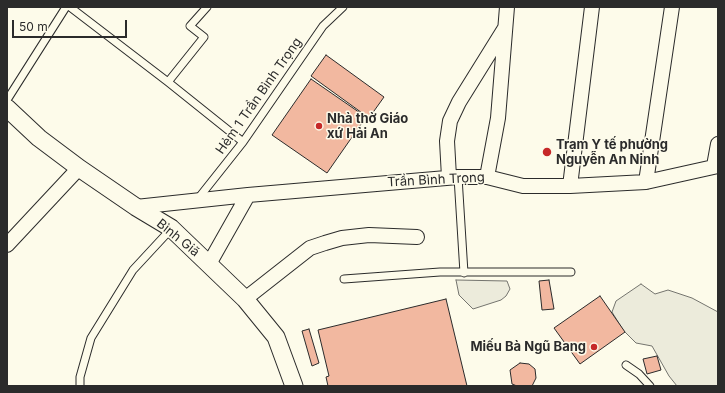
<!DOCTYPE html>
<html>
<head>
<meta charset="utf-8">
<style>
	body { margin:0 }
	#map { position:relative; width:725px; height:393px; overflow:hidden; background:#fdfbea; font-family:Inter,sans-serif }
	canvas { display:block }
	.frame { position:absolute; inset:0; border:8px solid #2b2b2b; pointer-events:none }
	.scale { position:absolute; left:12px; top:20px; width:115px; height:18px; box-sizing:border-box; border:2px solid #2b2b2b; border-top:0; padding-left:5px; font-size:12px; line-height:14px; white-space:nowrap; color:#2b2b2b; -webkit-text-stroke:3px #fdfbea; paint-order:stroke }
</style>
</head>
<body>
<div id="map">
<canvas width="725" height="393"></canvas>
<div class="frame"></div>
<div class="scale">50 m</div>
</div>
<script>
const context = document.querySelector('canvas').getContext('2d');
context.lineJoin = 'round';
function paint(path, color) { context.fillStyle = color; context.fill(path, 'evenodd'); }
const toPath = rows => new Path2D(rows.map(r => 'M' + r).join(''));
function stroke(path, color, width, dash) { context.strokeStyle = color; context.lineWidth = width; context.lineCap = dash ? 'butt' : 'round'; context.setLineDash(dash || []); context.stroke(path); }
function write(font, color, halo, rows, align = 'center') {
  context.font = font + ' Inter,sans-serif'; context.lineWidth = 3; context.setLineDash([]); context.textBaseline = 'middle'; context.strokeStyle = halo; context.fillStyle = color; for (const [text, x, y, turn = 0] of rows) {
    context.save(); context.translate(x, y); context.rotate((+turn || 0) * Math.PI / 180); context.textAlign = isNaN(turn) ? turn : align; if (halo) context.strokeText(text, 0, 0); context.fillText(text, 0, 0); context.restore();
  }
}
const green = toPath([
	[456,280,507,281,510,289,506,296,501,300,473,309,459,295,456,280],
	[641,284,655,294,668,290,692,298,718,312,718,386,677,386,669,376,652,346,636,343,623,330,612,312,616,301,641,284]
]);
const building = toPath([
	[326,55,384,97,369,118,311,76,326,55],
	[311,79,366,117,327,173,272,135,311,79],
	[549,280,554,309,542,310,539,281,549,280],
	[600,296,625,332,580,364,554,328,600,296],
	[446,299,467,386,328,386,326,377,329,376,318,330,446,299],
	[309,329,319,363,312,366,302,331,309,329],
	[657,356,661,370,647,374,643,359,657,356],
	[520,363,529,364,535,369,536,378,532,386,517,386,512,384,510,370,520,363]
]);
const service = toPath([
	[70,7,168,82,243,142],
	[168,82,204,37,190,26,207,7],
	[7,100,66,7],
	[458,177,464,273],
	[197,200,243,142,323,26,343,7],
	[344,279,440,272,571,272],
	[626,365,639,374,650,386],
	[80,386,80,377,91,338,133,270,171,229]
]);
const minor = toPath([
	[714,166,718,144],
	[449,177,447,141,450,121,459,102,505,28],
	[487,177,498,118,507,7],
	[646,182,672,7],
	[570,186,592,7],
	[136,207,248,195,458,177,487,177,523,186,570,186,646,182,718,166],
	[7,245,79,168],
	[209,264,248,195],
	[245,299,310,248,325,243,342,238,369,235,417,237]
]);
const tertiary = toPath([
	[7,108,39,138,79,168,136,207,171,228,245,299,276,337,294,386]
]);
const markers = [
	[319,126,4,"#c62828"],
	[547,152,5,"#c62828"],
	[594,347,4,"#c62828"]
];
const streetNames = [
	["Hẻm 1 Trần Bình Trọng",259,96,-55],
	["Trần Bình Trọng",436,180,-3],
	["Bình Giã",178,238,39]
];
const poiNames = [
	["Nhà thờ Giáo",327,119],
	["xứ Hải An",327,134],
	["Trạm Y tế phường",556,145],
	["Nguyễn An Ninh",556,160],
	["Miếu Bà Ngũ Bang",586,347,"right"]
];
paint(green, '#ecebdb');
stroke(green, '#74746e', 1);
paint(building, '#f2b8a0');
stroke(building, '#2b2b2b', 1);
stroke(service, '#2b2b2b', 9);
stroke(minor, '#2b2b2b', 16);
stroke(tertiary, '#2b2b2b', 19);
stroke(service, '#fdfbea', 7);
stroke(minor, '#fdfbea', 14);
stroke(tertiary, '#fdfbea', 17);
for (const [x, y, r, color] of markers) { const dot = new Path2D(); dot.arc(x, y, r, 0, 2 * Math.PI); context.fillStyle = color; context.fill(dot); stroke(dot, '#fdfbea', 1.5); }
write('13px', '#2b2b2b', '#fdfbea', streetNames);
write('bold 13px', '#2b2b2b', '#fdfbea', poiNames, 'left');
</script>
</body>
</html>
